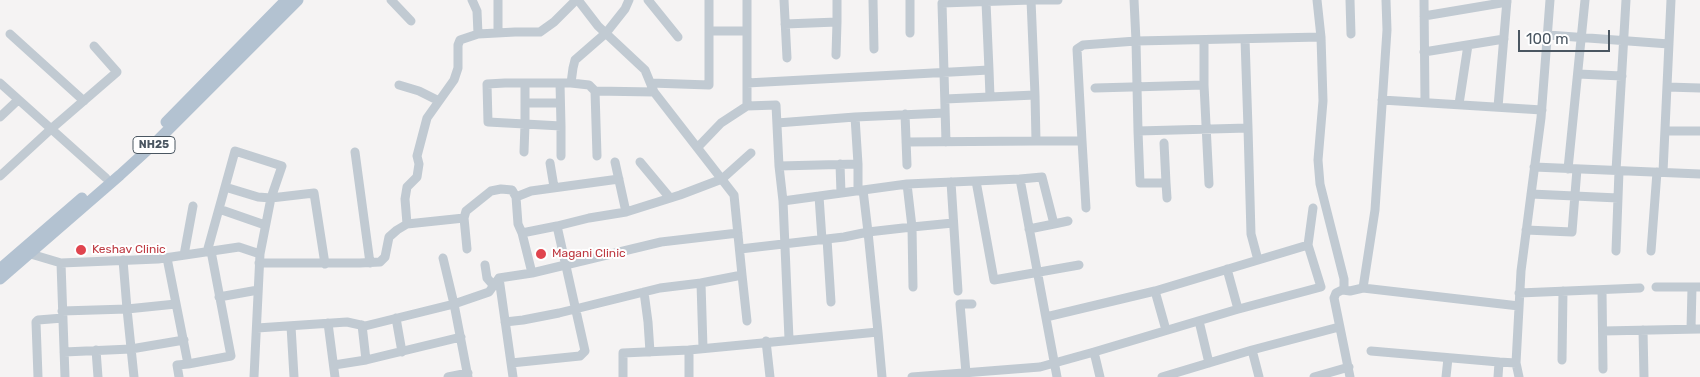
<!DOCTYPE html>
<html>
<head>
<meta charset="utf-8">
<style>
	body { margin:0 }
	#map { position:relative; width:1700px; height:377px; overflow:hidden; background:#f5f3f3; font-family:Rubik,sans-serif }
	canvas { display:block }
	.scale { position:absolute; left:1518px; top:30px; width:92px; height:22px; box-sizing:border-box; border:2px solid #4a5661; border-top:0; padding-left:6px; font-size:15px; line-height:18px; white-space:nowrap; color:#4a5661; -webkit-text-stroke:4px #fff; paint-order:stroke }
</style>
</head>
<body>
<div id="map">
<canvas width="1700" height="377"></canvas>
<div class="scale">100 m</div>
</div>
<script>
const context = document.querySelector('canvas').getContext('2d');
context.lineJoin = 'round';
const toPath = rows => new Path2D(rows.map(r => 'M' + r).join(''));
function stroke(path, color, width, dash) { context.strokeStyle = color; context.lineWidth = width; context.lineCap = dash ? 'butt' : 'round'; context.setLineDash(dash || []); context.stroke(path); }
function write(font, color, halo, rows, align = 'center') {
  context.font = font + ' Rubik,sans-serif'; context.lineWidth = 4; context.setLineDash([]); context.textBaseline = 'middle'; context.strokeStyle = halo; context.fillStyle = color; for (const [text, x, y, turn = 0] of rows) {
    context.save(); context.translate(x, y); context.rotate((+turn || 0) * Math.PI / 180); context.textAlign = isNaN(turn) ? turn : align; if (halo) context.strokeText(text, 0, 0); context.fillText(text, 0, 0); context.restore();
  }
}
const minor = toPath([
	[391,0,411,21],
	[472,0,477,11,478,34,515,32,540,32,554,22,576,0],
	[578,0,598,26,645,70,654,92,734,195,742,275,701,283,703,348],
	[648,0,678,37],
	[784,0,787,58],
	[873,0,874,49],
	[910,0,910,33],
	[1031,0,1058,0],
	[1317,0,1321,37,1323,101,1318,160,1320,184,1344,279,1344,289,1336,293,1334,298,1350,377],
	[1350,0,1351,34],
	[1424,0,1425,102],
	[1424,16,1507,2],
	[837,22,837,0],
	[785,24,837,22,836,55],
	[709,31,747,31],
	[498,33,498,0],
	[10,34,84,101],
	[1548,35,1669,44],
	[1245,39,1248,128],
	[1424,52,1504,39],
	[1578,74,1622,76],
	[0,83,106,178],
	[525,83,525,124,488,122,487,84,505,83,571,83],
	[651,83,709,85,709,0],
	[747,83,747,0],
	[399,85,419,91,439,101],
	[1204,85,1209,184],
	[1667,87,1700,88],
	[1095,88,1204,85,1204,40],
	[595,91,589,85,571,83,573,68,575,60,606,33,625,9,629,0],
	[1035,95,1036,141,1082,141,1077,49,1083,45,1136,41,1134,0],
	[945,99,990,97],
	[1382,100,1542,110],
	[525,103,560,103],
	[1459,104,1468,45],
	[747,106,747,83,989,70,986,2],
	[1498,107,1507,0],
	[905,114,907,165],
	[0,117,18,100],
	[777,123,855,117],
	[561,126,561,156],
	[1138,131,1140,183,1166,183,1164,143],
	[1666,131,1700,131],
	[1082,141,1086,208],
	[906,142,1036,141],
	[946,142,942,3,1031,0,1035,95,990,97,989,70],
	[698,147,721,123,747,106,776,105,779,166],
	[355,152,370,263],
	[524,152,525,124,561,126,560,83],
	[597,156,595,91,654,92],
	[615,162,626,212,680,195,722,179,751,153],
	[640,162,670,198],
	[550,163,554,187],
	[840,164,841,193],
	[858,164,855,117,945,113],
	[1534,167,1700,174],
	[1568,169,1585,0],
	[1616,171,1626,0],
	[1663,172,1671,0],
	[0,176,51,129,117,72,94,46],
	[1020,179,1042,177,1054,224,1029,229],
	[976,181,994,280,1079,265],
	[951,182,958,291],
	[1166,183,1167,198],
	[225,187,258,197,271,198,260,254],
	[1531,194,1618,198],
	[819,196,822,240],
	[516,197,531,191,619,179],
	[783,201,779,166,858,164,858,191],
	[219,209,265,225],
	[464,218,466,211,491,191,501,189,512,190,516,197,518,224,522,233,532,273],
	[407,224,464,218,467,249],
	[1054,224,1068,221],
	[1526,230,1572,232,1577,169],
	[522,233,557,226],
	[827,239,831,302],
	[740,249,844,237,868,232,863,190],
	[1616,251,1619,171],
	[1651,251,1657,172],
	[24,252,61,263,158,259,239,247,260,254,254,377],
	[207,252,235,151,282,166,271,198,314,193,325,264],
	[184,255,193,206],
	[167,258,188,364,177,365,179,377],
	[123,260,127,309,176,304],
	[1258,260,1251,234,1248,128,1138,131,1136,41,1321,37],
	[61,263,65,377],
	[259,263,360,263,380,262,385,257,389,237,397,230,407,224,405,199,407,187,417,177,419,164,417,156,427,118,454,80,458,68,458,45,460,40,478,34],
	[485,265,487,278,494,286],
	[1227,269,1238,309],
	[742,275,747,321],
	[913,287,912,227,953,223],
	[1656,287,1700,287],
	[1363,288,1375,210,1387,30,1386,0],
	[1343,290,1350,291,1363,288,1519,306],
	[1602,290,1603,369],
	[644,292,648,322,650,352],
	[1519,293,1640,288],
	[219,297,258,290],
	[62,311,127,309,134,377],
	[1046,317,1155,291],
	[396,318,402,352],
	[1199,321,1209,363],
	[505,322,523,320,559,313,660,288,701,283],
	[328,323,335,377],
	[362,325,366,360],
	[291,326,294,377],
	[257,328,347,322,365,326,454,304,443,258],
	[1691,329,1692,287],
	[1166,330,1155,291,1308,245],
	[1643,330,1644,377],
	[1603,331,1700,329],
	[878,332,882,377],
	[789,339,783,201,907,184],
	[766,341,770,377],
	[96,350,98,377],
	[1371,351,1499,362],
	[64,352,131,349,184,340],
	[1094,352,1235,310,1321,287,1308,245,1313,208],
	[1562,360,1563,291],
	[511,363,580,356,585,351,557,226,589,218,626,212],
	[188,364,231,356,211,251],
	[334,365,366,360,461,337],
	[966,373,960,304,972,304],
	[38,377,36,322,38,320,63,318],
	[448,377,468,373],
	[468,377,454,304,489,292,499,278],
	[513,377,499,278,532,273,661,242,738,233],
	[623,377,623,353,689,350],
	[689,377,689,350,878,332,868,232,912,227,907,184,1020,179,1057,377],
	[912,377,1040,367,1094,352,1100,377],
	[1162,377,1252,350],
	[1259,377,1252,350,1339,327],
	[1314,377,1349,367],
	[1446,377,1448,358],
	[1498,377,1499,362,1516,363],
	[1519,377,1516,363,1521,271,1541,118,1550,0]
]);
const major = toPath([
	[166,122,286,0],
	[1,268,82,198],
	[0,279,120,175,154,144,298,0]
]);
const markers = [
	[81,250,6,"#e0444e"],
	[541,254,6,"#e0444e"]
];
const shields = [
	[154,145,42]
];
const shieldNames = [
	["NH25",154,145]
];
const healthNames = [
	["Keshav Clinic",92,250],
	["Magani Clinic",552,254]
];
stroke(minor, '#c1cad2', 9);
stroke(major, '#b3c2d1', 11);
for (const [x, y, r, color] of markers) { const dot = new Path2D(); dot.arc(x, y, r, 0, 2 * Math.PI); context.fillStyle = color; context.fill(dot); stroke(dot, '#fff', 2); }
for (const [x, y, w] of shields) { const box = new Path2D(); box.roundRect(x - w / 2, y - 8.5, w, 17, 4); context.fillStyle = '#fff'; context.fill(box); stroke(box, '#4a5661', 1); }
write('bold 11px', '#4a5661', null, shieldNames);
write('12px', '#be3a42', '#fff', healthNames, 'left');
</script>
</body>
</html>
